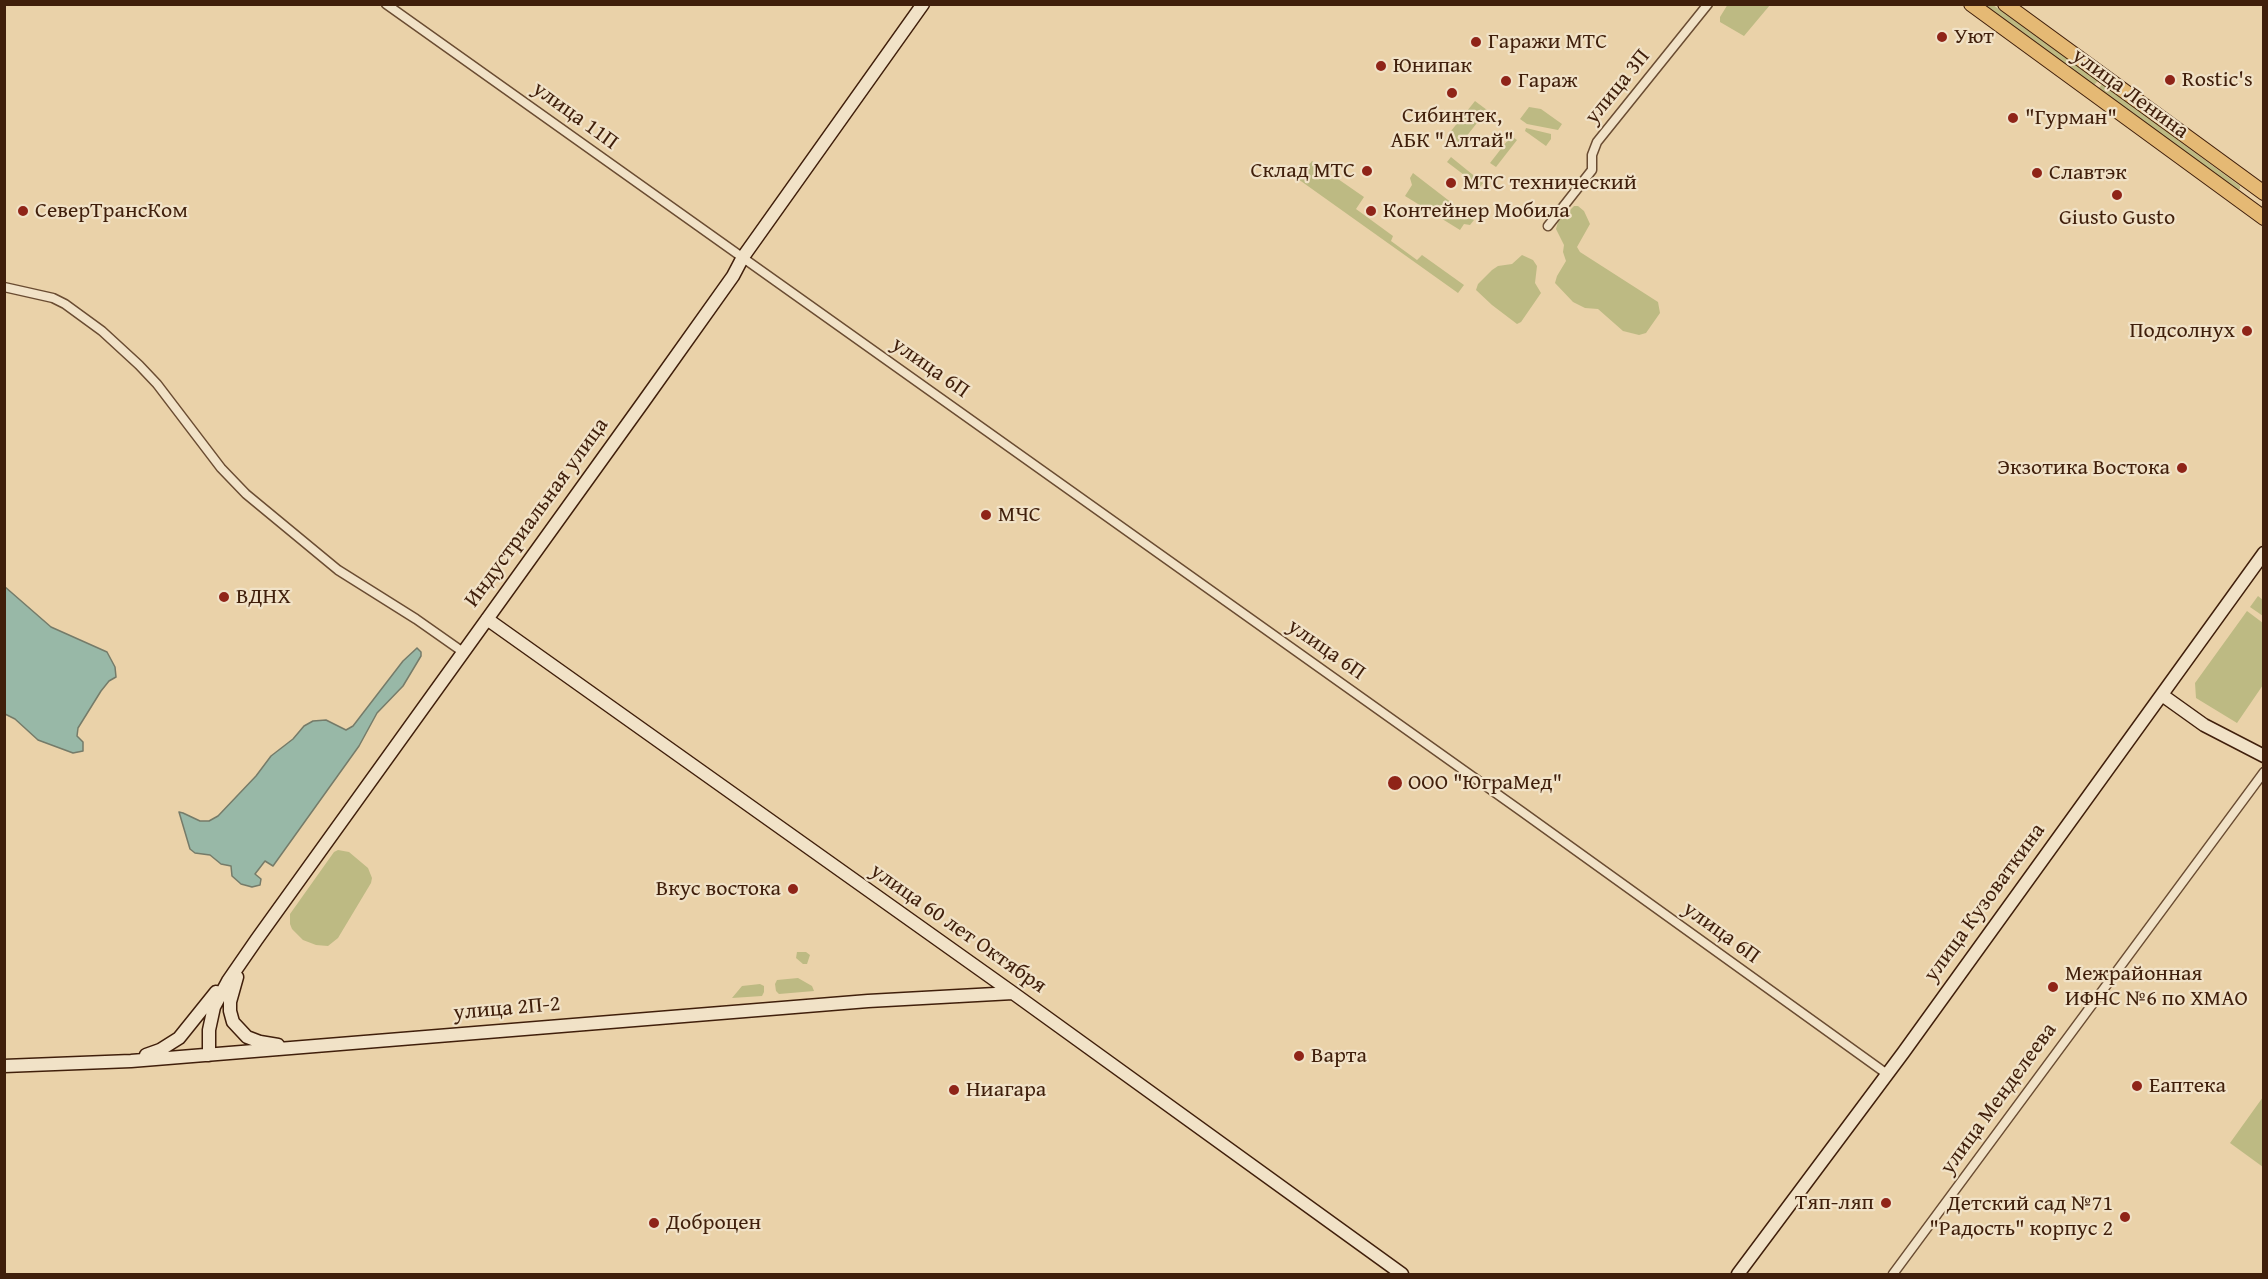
<!DOCTYPE html>
<html>
<head>
<meta charset="utf-8">
<style>
	body { margin:0 }
	#map { position:relative; width:2268px; height:1279px; overflow:hidden; background:#ead2a9; font-family:"Gentium Book Plus",serif }
	canvas { display:block }
	.frame { position:absolute; inset:0; border:6px solid #401f0b; pointer-events:none }
</style>
</head>
<body>
<div id="map">
<canvas width="2268" height="1279"></canvas>
<div class="frame"></div>
</div>
<script>
const context = document.querySelector('canvas').getContext('2d');
context.lineJoin = 'round';
function paint(path, color) { context.fillStyle = color; context.fill(path, 'evenodd'); }
const toPath = rows => new Path2D(rows.map(r => 'M' + r).join(''));
function stroke(path, color, width, dash) { context.strokeStyle = color; context.lineWidth = width; context.lineCap = dash ? 'butt' : 'round'; context.setLineDash(dash || []); context.stroke(path); }
function write(font, color, halo, rows, align = 'center') {
  context.font = font + ' "Gentium Book Plus",serif'; context.lineWidth = 4.5; context.setLineDash([]); context.textBaseline = 'middle'; context.strokeStyle = halo; context.fillStyle = color; for (const [text, x, y, turn = 0] of rows) {
    context.save(); context.translate(x, y); context.rotate((+turn || 0) * Math.PI / 180); context.textAlign = isNaN(turn) ? turn : align; if (halo) context.strokeText(text, 0, 0); context.fillText(text, 0, 0); context.restore();
  }
}
const green = toPath([
	[1728,4,1770,4,1770,5,1744,36,1720,22,1720,17],
	[1983,5,1993,5,2098,81,2094,85],
	[2102,84,2240,186,2240,189,2237,190,2099,88],
	[1475,101,1487,110,1459,146,1447,136],
	[1529,107,1541,109,1562,124,1558,130,1527,124,1520,119],
	[1526,128,1551,134,1551,139,1546,146,1525,131],
	[1511,136,1517,140,1496,167,1490,163],
	[1451,157,1483,183,1480,187,1447,162],
	[1312,161,1364,197,1356,209,1393,236,1391,241,1417,260,1422,255,1464,285,1458,293,1298,179],
	[1413,173,1474,220,1470,225,1464,224,1460,230,1405,196,1412,185,1410,178],
	[1574,206,1578,206,1584,211,1590,224,1577,247,1580,252,1658,302,1660,313,1646,333,1639,335,1623,331,1598,309,1585,308,1573,302,1555,283,1557,276,1566,261,1563,252,1564,245,1556,229,1558,222],
	[1522,255,1533,260,1537,266,1535,283,1541,293,1521,322,1517,324,1492,305,1476,290,1478,284,1492,270,1498,266,1512,264],
	[2258,596,2263,600,2263,616,2250,607],
	[2247,611,2263,623,2263,685,2237,723,2196,698,2195,683],
	[338,850,349,852,368,868,372,878,371,883,338,938,328,946,316,945,303,940,292,929,290,924,290,914,334,852],
	[797,952,806,952,810,955,807,964,803,964,796,958],
	[798,978,812,986,814,991,779,994,776,991,775,984,777,980],
	[760,984,764,986,764,992,762,996,732,998,742,986],
	[2263,1097,2263,1167,2230,1143]
]);
const water = toPath([
	[4,586,51,627,107,652,115,667,116,677,109,681,101,691,78,728,77,736,83,742,83,751,73,753,38,740,15,719,5,714,4,586],
	[417,648,421,652,421,656,403,686,377,713,359,746,273,866,265,861,255,874,261,879,260,885,252,887,241,884,232,876,231,866,221,864,210,855,195,853,190,849,179,812,183,813,200,821,209,821,218,816,256,776,271,756,293,739,304,726,313,721,326,720,346,730,353,726,403,661,417,648]
]);
const street = toPath([
	[386,4,1521,811,1887,1074],
	[1548,226,1592,170,1592,155,1597,142,1708,4],
	[4,287,53,298,65,304,102,331,139,365,157,384,221,468,246,494,338,570,416,619,463,652],
	[1893,1274,2264,772]
]);
const secondary = toPath([
	[487,619,1013,993,1402,1274],
	[2162,695,2204,725,2264,756],
	[237,977,230,1002,230,1011,233,1022,247,1037,260,1042,278,1045],
	[146,1055,160,1050,179,1038,216,992],
	[209,1055,209,1030,214,1007,228,981,257,939,644,401,733,276,743,257,923,4],
	[4,1066,131,1061,868,1001,1013,993],
	[1738,1274,1903,1053,2264,553]
]);
const primary = toPath([
	[1971,4,2264,218],
	[2005,4,2264,193]
]);
const markers = [
	[1942,37,6,"#8f2418"],
	[1476,42,6,"#8f2418"],
	[1381,66,6,"#8f2418"],
	[2170,80,6,"#8f2418"],
	[1506,81,6,"#8f2418"],
	[1452,93,6,"#8f2418"],
	[2013,118,6,"#8f2418"],
	[1367,171,6,"#8f2418"],
	[2037,173,6,"#8f2418"],
	[1451,183,6,"#8f2418"],
	[2117,195,6,"#8f2418"],
	[23,211,6,"#8f2418"],
	[1371,211,6,"#8f2418"],
	[2247,331,6,"#8f2418"],
	[2182,468,6,"#8f2418"],
	[986,515,6,"#8f2418"],
	[224,597,6,"#8f2418"],
	[1395,783,8,"#8f2418"],
	[793,889,6,"#8f2418"],
	[2053,987,6,"#8f2418"],
	[1299,1056,6,"#8f2418"],
	[2137,1086,6,"#8f2418"],
	[954,1090,6,"#8f2418"],
	[1886,1203,6,"#8f2418"],
	[2125,1217,6,"#8f2418"],
	[654,1223,6,"#8f2418"]
];
const poiNames = [
	["Уют",1954,37],
	["Гаражи МТС",1488,42],
	["Юнипак",1393,66],
	["Rostic's",2182,80],
	["Гараж",1518,81],
	["Сибинтек,",1452,116,"center"],
	["АБК \"Алтай\"",1452,141,"center"],
	["\"Гурман\"",2025,118],
	["Склад МТС",1355,171,"right"],
	["Славтэк",2049,173],
	["МТС технический",1463,183],
	["СеверТрансКом",35,211],
	["Контейнер Мобила",1383,211],
	["Giusto Gusto",2117,218,"center"],
	["Подсолнух",2235,331,"right"],
	["Экзотика Востока",2170,468,"right"],
	["МЧС",998,515],
	["ВДНХ",236,597],
	["ООО \"ЮграМед\"",1408,783],
	["Вкус востока",781,889,"right"],
	["Межрайонная",2065,974],
	["ИФНС №6 по ХМАО",2065,999],
	["Варта",1311,1056],
	["Еаптека",2149,1086],
	["Ниагара",966,1090],
	["Тяп-ляп",1874,1203,"right"],
	["Детский сад №71",2113,1204,"right"],
	["\"Радость\" корпус 2",2113,1229,"right"],
	["Доброцен",666,1223]
];
const streetNames = [
	["улица 3П",1618,87,-51],
	["улица Ленина",2130,94,36],
	["улица 11П",575,116,36],
	["улица 6П",930,368,35],
	["Индустриальная улица",537,513,-54],
	["улица 6П",1326,650,35],
	["улица Кузоваткина",1985,903,-54],
	["улица 60 лет Октября",958,929,35],
	["улица 6П",1721,933,36],
	["улица 2П-2",507,1009,-5],
	["улица Менделеева",1999,1099,-54]
];
paint(green, '#bdba83');
paint(water, '#98b8a7');
stroke(water, '#757b69', 1.5);
stroke(street, '#6a4c32', 11);
stroke(secondary, '#401f0b', 15);
stroke(primary, '#401f0b', 16);
stroke(street, '#f1e2c7', 8);
stroke(secondary, '#f1e2c7', 12);
stroke(primary, '#e5b974', 14);
for (const [x, y, r, color] of markers) { const dot = new Path2D(); dot.arc(x, y, r, 0, 2 * Math.PI); context.fillStyle = color; context.fill(dot); stroke(dot, '#f1e2c7', 2); }
write('22px', '#401f0b', '#f1e2c7', poiNames, 'left');
write('22px', '#401f0b', '#f1e2c7', streetNames);
</script>
</body>
</html>
